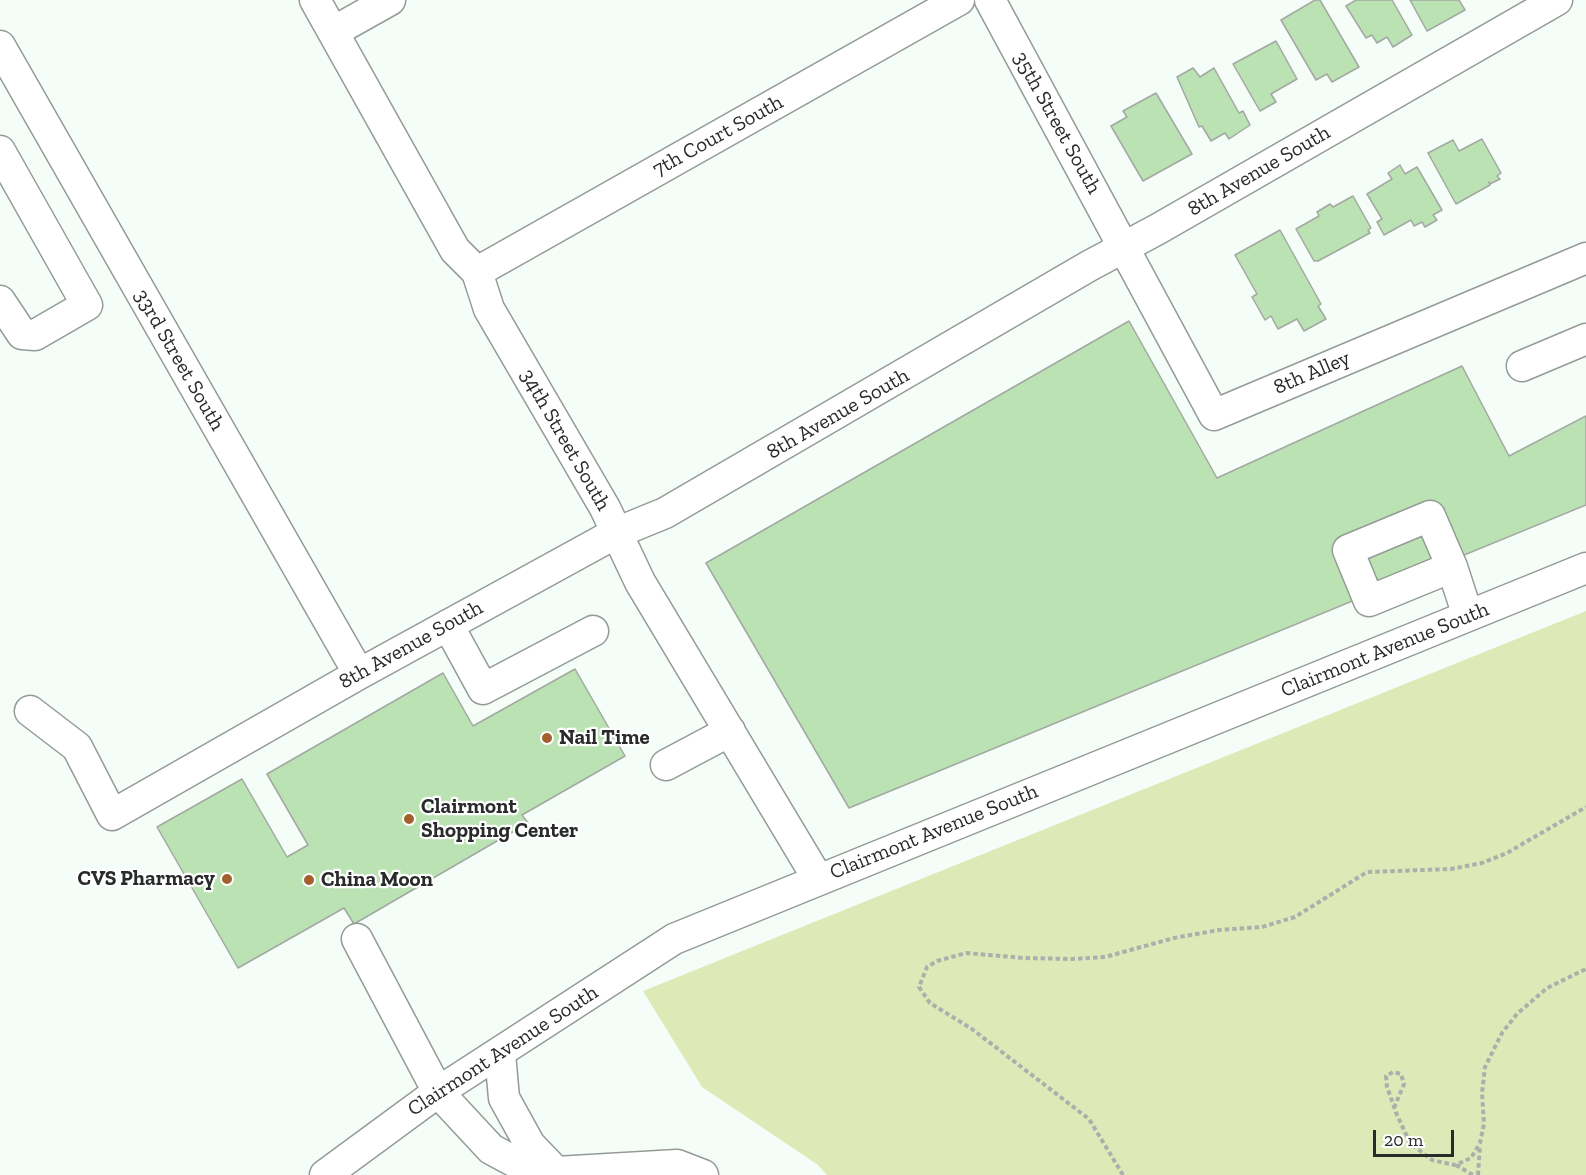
<!DOCTYPE html>
<html>
<head>
<meta charset="utf-8">
<style>
	body { margin:0 }
	#map { position:relative; width:1586px; height:1175px; overflow:hidden; background:#f5fdf8; font-family:"Zilla Slab",serif }
	canvas { display:block }
	.scale { position:absolute; left:1373px; top:1130px; width:81px; height:27px; box-sizing:border-box; border:3px solid #282b2a; border-top:0; padding-left:8px; font-size:18px; line-height:21px; white-space:nowrap; color:#282b2a; -webkit-text-stroke:4px #fff; paint-order:stroke }
</style>
</head>
<body>
<div id="map">
<canvas width="1586" height="1175"></canvas>
<div class="scale">20 m</div>
</div>
<script>
const context = document.querySelector('canvas').getContext('2d');
context.lineJoin = 'round';
function paint(path, color) { context.fillStyle = color; context.fill(path, 'evenodd'); }
const toPath = rows => new Path2D(rows.map(r => 'M' + r).join(''));
function stroke(path, color, width, dash) { context.strokeStyle = color; context.lineWidth = width; context.lineCap = dash ? 'butt' : 'round'; context.setLineDash(dash || []); context.stroke(path); }
function write(font, color, halo, rows, align = 'center') {
  context.font = font + ' "Zilla Slab",serif'; context.lineWidth = 4.5; context.setLineDash([]); context.textBaseline = 'middle'; context.strokeStyle = halo; context.fillStyle = color; for (const [text, x, y, turn = 0] of rows) {
    context.save(); context.translate(x, y); context.rotate((+turn || 0) * Math.PI / 180); context.textAlign = isNaN(turn) ? turn : align; if (halo) context.strokeText(text, 0, 0); context.fillText(text, 0, 0); context.restore();
  }
}
const green = toPath([
	[1586,611,1586,1175,827,1175,818,1165,702,1087,643,991]
]);
const building = toPath([
	[1315,0,1320,0,1359,67,1332,82,1327,74,1316,80,1281,20,1315,0],
	[1356,0,1392,0,1412,35,1393,47,1387,37,1377,43,1372,35,1366,38,1346,6,1356,0],
	[1410,0,1459,0,1465,10,1427,31,1410,0],
	[1276,41,1297,79,1271,94,1276,102,1260,111,1233,64,1276,41],
	[1193,68,1200,77,1214,68,1239,113,1243,111,1250,125,1229,139,1225,133,1211,141,1202,126,1199,127,1177,77,1193,68],
	[1156,93,1192,154,1143,181,1111,126,1127,117,1123,111,1156,93],
	[1482,139,1501,173,1497,176,1500,179,1490,184,1489,182,1490,185,1456,204,1428,153,1453,140,1459,151,1482,139],
	[1400,165,1405,174,1417,167,1442,210,1433,215,1437,220,1425,227,1422,222,1414,226,1411,220,1384,235,1377,222,1382,219,1367,194,1392,179,1388,173,1400,165],
	[1353,196,1371,228,1368,230,1370,233,1318,261,1314,261,1296,229,1319,216,1317,212,1330,204,1333,207,1353,196],
	[1280,230,1321,304,1318,306,1326,319,1304,331,1297,319,1278,329,1271,316,1265,320,1252,297,1257,294,1235,255,1280,230],
	[1129,321,1217,478,1462,366,1509,456,1586,416,1586,505,849,808,706,563,1129,321],
	[575,669,625,756,522,815,528,823,354,924,344,908,238,968,157,827,242,779,287,857,308,845,267,774,443,673,473,726,575,669]
]);
const path = toPath([
	[1394,1108,1404,1084,1401,1074,1393,1072,1386,1076,1387,1087,1397,1115,1410,1143,1432,1160,1455,1165,1471,1158,1480,1143,1484,1124,1482,1093,1485,1067,1502,1033,1517,1014,1547,988,1586,969],
	[1456,1165,1473,1175],
	[1123,1175,1089,1119,972,1029,930,1003,919,987,927,967,937,961,966,953,1024,958,1072,959,1105,957,1174,938,1219,930,1262,927,1295,917,1367,872,1451,869,1482,863,1507,853,1586,807],
	[1478,1175,1480,1145]
]);
const minor = toPath([
	[315,0,455,250,477,272,489,309,605,508,640,582,818,879],
	[990,0,1214,415,1586,258],
	[333,32,390,0],
	[0,46,359,674],
	[0,151,87,305,35,335,22,334,0,301],
	[477,272,959,0],
	[1522,366,1586,339],
	[1452,567,1369,601,1348,550,1430,516,1452,567,1468,616],
	[448,625,483,689,593,631],
	[30,711,77,747,112,815,359,674,616,533,665,513,1089,266,1158,229,1557,0],
	[666,765,730,731],
	[357,939,438,1092,491,1149,517,1163,556,1172],
	[500,1054,504,1098,530,1145,556,1172,677,1165,703,1175],
	[325,1175,438,1092,674,939,1586,568]
]);
const markers = [
	[547,738,6,"#a2612c"],
	[409,819,6,"#a2612c"],
	[227,879,6,"#a2612c"],
	[309,880,6,"#a2612c"]
];
const streetNames = [
	["35th Street South",1057,123,61],
	["7th Court South",718,136,-29],
	["8th Avenue South",1259,171,-30],
	["33rd Street South",179,360,60],
	["8th Alley",1312,373,-23],
	["8th Avenue South",838,414,-30],
	["34th Street South",565,440,60],
	["8th Avenue South",411,645,-29],
	["Clairmont Avenue South",1385,650,-22],
	["Clairmont Avenue South",934,832,-22],
	["Clairmont Avenue South",503,1051,-33]
];
const poiNames = [
	["Nail Time",559,738],
	["Clairmont",421,807],
	["Shopping Center",421,831],
	["CVS Pharmacy",215,879,"right"],
	["China Moon",321,880]
];
paint(green, '#ddeab7');
paint(building, '#bbe2b3');
stroke(building, '#a3a8a2', 1.5);
stroke(minor, '#949b97', 33);
stroke(path, '#aab0ac', 4, [4.5, 3]);
stroke(minor, '#fff', 30);
for (const [x, y, r, color] of markers) { const dot = new Path2D(); dot.arc(x, y, r, 0, 2 * Math.PI); context.fillStyle = color; context.fill(dot); stroke(dot, '#fff', 2); }
write('21px', '#282b2a', '#fff', streetNames);
write('bold 21px', '#282b2a', '#fff', poiNames, 'left');
</script>
</body>
</html>
